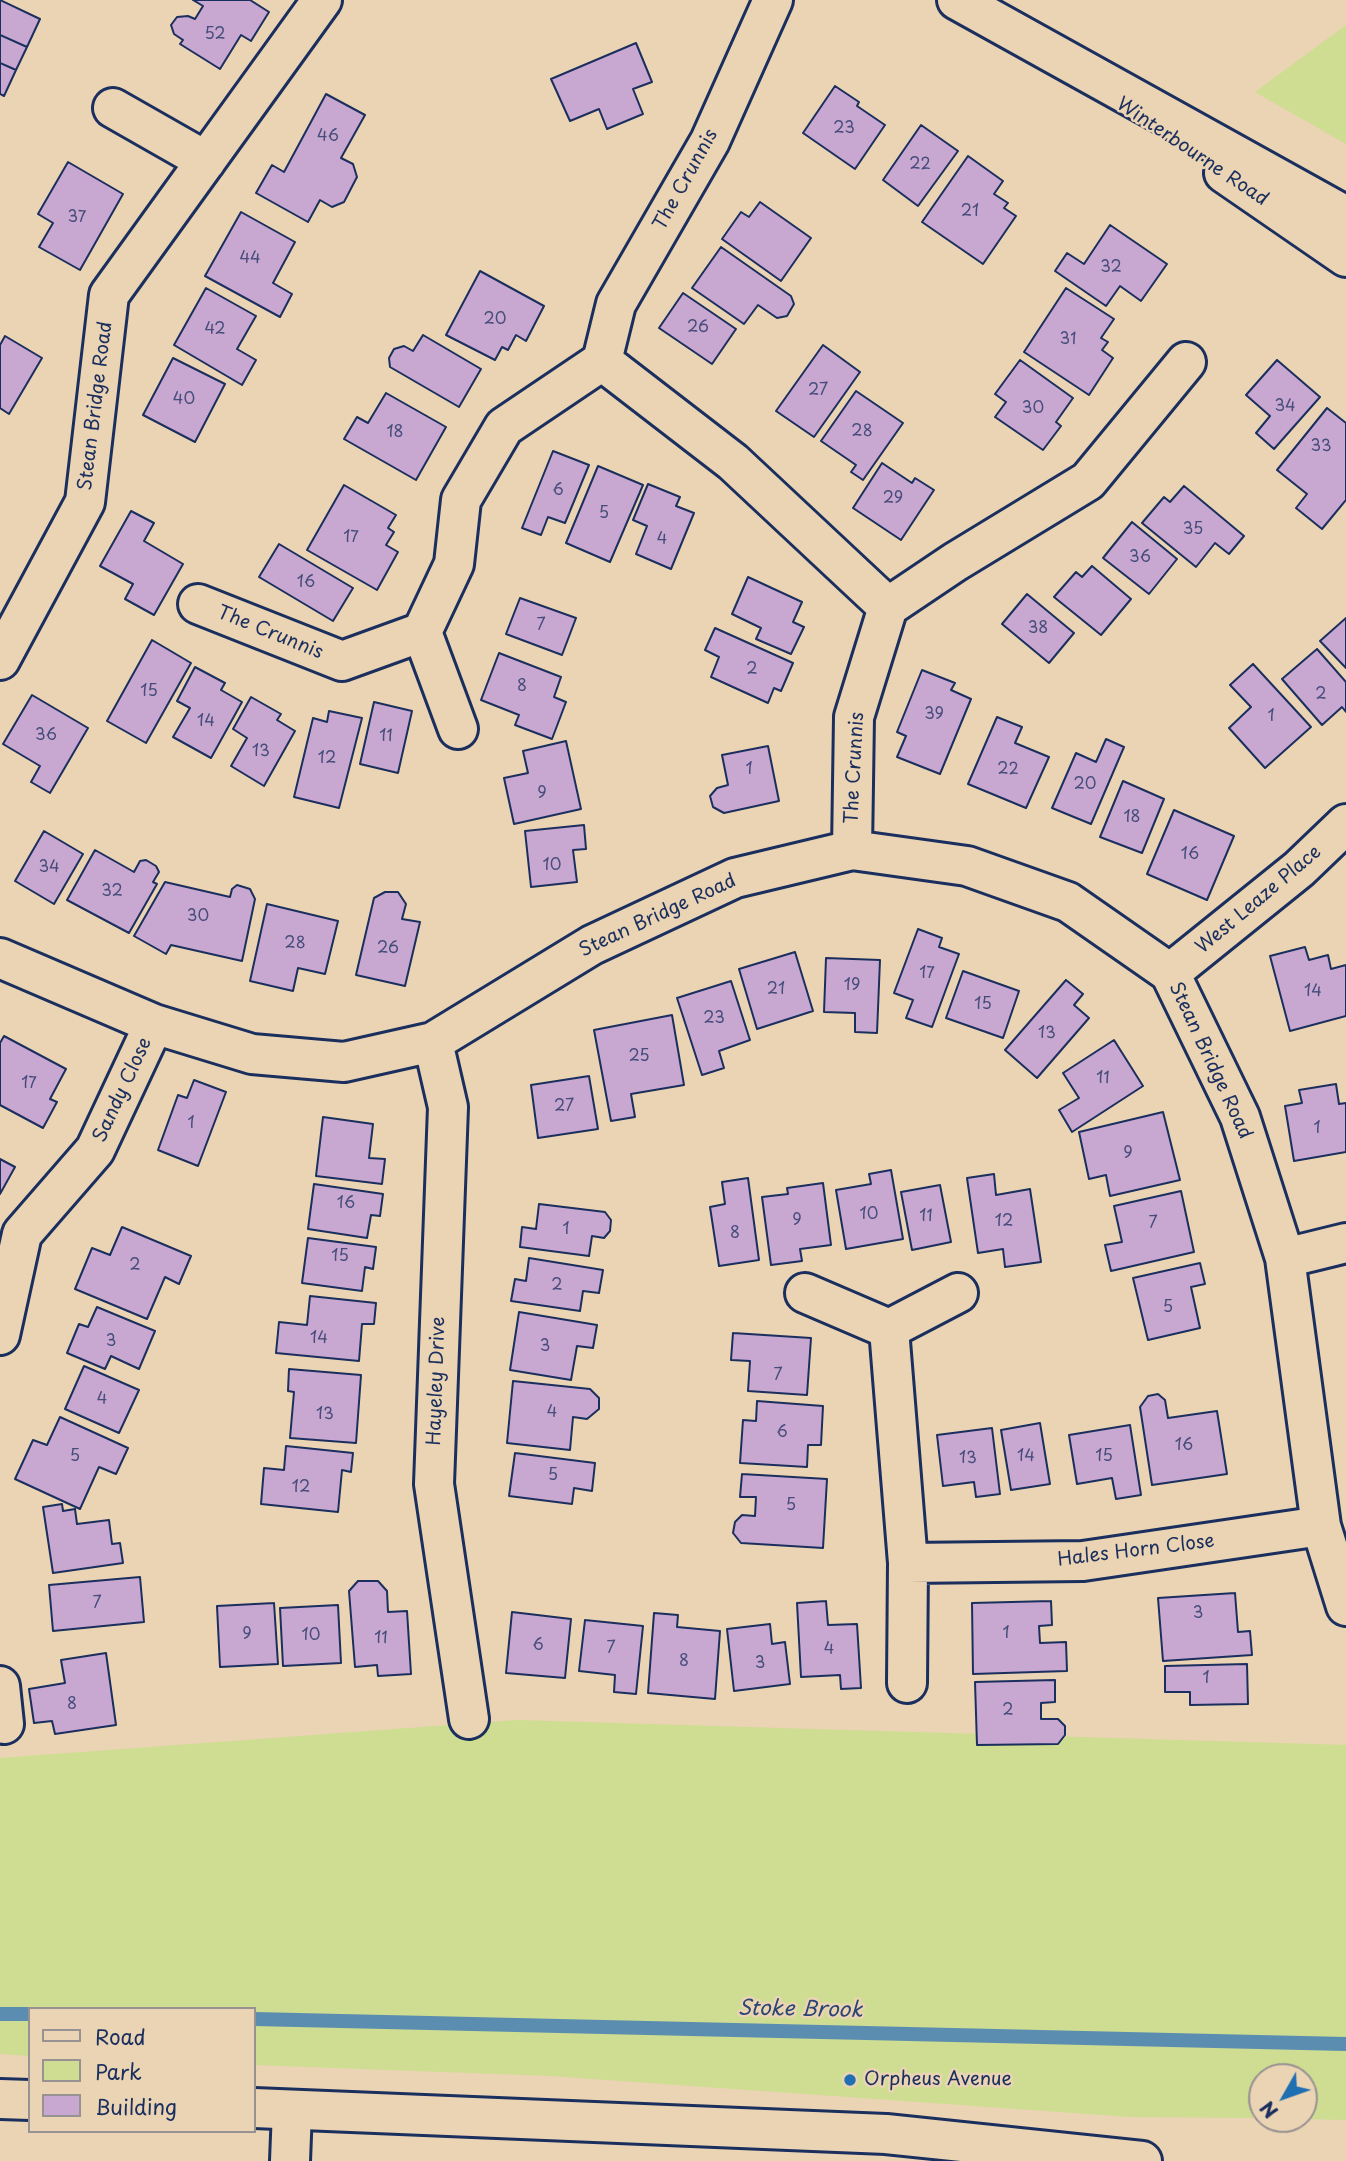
<!DOCTYPE html>
<html>
<head>
<meta charset="utf-8">
<style>
	body { margin:0 }
	#map { position:relative; width:1346px; height:2161px; overflow:hidden; background:#ebd4b4; font-family:"Playpen Sans",sans-serif }
	canvas { display:block }
	.legend { position:absolute; left:28px; top:2007px; width:228px; height:126px; box-sizing:border-box; background:#ebd4b4; border:2px solid #989292; margin:0; padding:9px 12px; list-style:none; font-size:21px; color:#1b2f5e }
	.legend li { display:flex; align-items:center; gap:14px; height:35px }
	.legend b { width:35px; border:2px solid #989292 }
	.north { position:absolute; left:1248px; top:2063px; width:70px; height:70px; box-sizing:border-box; background:#ebd4b4; border:2px solid #989292; border-radius:50%; rotate:230deg; font-size:19px; font-weight:700; line-height:28px; text-align:center; color:#1b2f5e }
	.north::after { content:''; display:block; margin:auto; width:24px; height:32px; background:#1f6fb2; clip-path:polygon(50% 0,100% 100%,50% 72%,0 100%) }
</style>
</head>
<body>
<div id="map">
<canvas width="1346" height="2161"></canvas>
<ul class="legend">
<li><b style="height:9px;background:#ebd4b4"></b>Road</li>
<li><b style="height:19px;background:#cedd91"></b>Park</li>
<li><b style="height:19px;background:#c8a7d1"></b>Building</li>
</ul>
<div class="north">N</div>
</div>
<script>
const context = document.querySelector('canvas').getContext('2d');
context.lineJoin = 'round';
function paint(path, color) { context.fillStyle = color; context.fill(path, 'evenodd'); }
const toPath = rows => new Path2D(rows.map(r => 'M' + r).join(''));
function stroke(path, color, width, dash) { context.strokeStyle = color; context.lineWidth = width; context.lineCap = dash ? 'butt' : 'round'; context.setLineDash(dash || []); context.stroke(path); }
function write(font, color, halo, rows, align = 'center') {
  context.font = font + ' "Playpen Sans",sans-serif'; context.lineWidth = 5; context.setLineDash([]); context.textBaseline = 'middle'; context.strokeStyle = halo; context.fillStyle = color; for (const [text, x, y, turn = 0] of rows) {
    context.save(); context.translate(x, y); context.rotate((+turn || 0) * Math.PI / 180); context.textAlign = isNaN(turn) ? turn : align; if (halo) context.strokeText(text, 0, 0); context.fillText(text, 0, 0); context.restore();
  }
}
const green = toPath([
	[1346,25,1346,144,1255,92],
	[517,1720,1346,1745,1346,2120,1301,2119,1304,2119,1304,2077,1262,2077,1262,2118,1130,2117,550,2076,254,2065,254,2009,30,2009,30,2056,0,2054,0,1758]
]);
const stream = toPath([
	[0,2014,30,2014],
	[254,2019,1346,2044]
]);
const building = toPath([
	[0,0,40,19,27,47,0,35,0,0],
	[193,0,250,0,269,12,251,41,241,35,220,69,180,44,183,40,174,34,171,25,177,17,188,16,195,19,203,6,193,0],
	[0,35,27,47,16,70,0,63,0,35],
	[636,43,652,82,633,89,643,114,607,129,599,109,570,121,551,79,636,43],
	[0,63,16,70,4,96,0,94,0,63],
	[835,86,859,102,857,106,885,125,855,169,803,133,835,86],
	[326,94,365,115,341,158,353,164,357,177,344,202,332,207,320,200,308,222,256,193,272,165,284,172,326,94],
	[921,125,958,151,918,206,883,180,921,125],
	[968,156,1003,181,994,194,1008,203,1004,208,1016,216,983,264,922,222,968,156],
	[68,162,123,194,80,270,39,247,53,223,38,214,68,162],
	[760,202,811,238,781,281,722,239,741,212,749,217,760,202],
	[241,212,295,242,273,283,292,294,280,317,205,276,241,212],
	[1110,225,1167,264,1141,301,1120,286,1106,306,1055,271,1067,253,1084,264,1110,225],
	[721,247,791,296,794,304,787,316,777,318,758,305,744,324,692,288,721,247],
	[480,271,544,306,526,341,516,335,508,350,502,347,495,360,446,335,480,271],
	[206,288,256,316,237,349,256,360,242,385,174,345,206,288],
	[1066,288,1114,319,1101,338,1108,342,1102,350,1113,358,1089,395,1024,352,1066,288],
	[683,293,736,329,712,364,659,328,683,293],
	[423,335,481,369,459,407,390,367,389,358,394,349,404,346,413,351,423,335],
	[5,336,42,358,9,414,0,408,0,345,5,336],
	[823,345,860,372,814,437,776,411,823,345],
	[173,358,225,384,195,442,143,415,173,358],
	[1020,360,1073,398,1056,422,1061,426,1043,450,995,417,1006,402,995,394,1020,360],
	[1277,360,1320,397,1274,449,1256,433,1270,416,1246,395,1277,360],
	[856,391,903,423,863,480,851,472,856,465,821,441,856,391],
	[386,393,446,427,416,480,344,439,357,417,368,423,386,393],
	[1327,408,1346,423,1346,500,1322,529,1296,508,1307,494,1277,470,1327,408],
	[553,451,589,465,565,523,548,517,541,535,522,528,553,451],
	[882,463,912,483,915,478,934,490,901,540,853,508,882,463],
	[598,466,643,485,610,562,566,543,598,466],
	[648,484,680,497,676,506,694,513,671,569,636,554,647,526,633,520,648,484],
	[344,485,396,515,388,528,394,532,386,545,398,552,377,590,307,550,344,485],
	[1184,486,1244,536,1229,554,1215,543,1196,567,1142,523,1164,497,1170,502,1184,486],
	[131,511,154,523,144,541,183,564,154,615,125,599,133,584,100,566,131,511],
	[1132,522,1177,559,1149,594,1103,558,1132,522],
	[279,544,353,588,333,621,259,577,279,544],
	[1092,566,1131,599,1101,635,1054,597,1076,572,1082,577,1092,566],
	[748,577,802,602,793,622,804,627,791,654,756,639,761,628,732,614,748,577],
	[1027,594,1074,633,1049,663,1002,624,1027,594],
	[520,598,576,618,562,655,506,634,520,598],
	[1346,618,1346,668,1320,641,1346,618],
	[715,628,793,663,781,691,774,688,768,703,711,677,719,657,705,650,715,628],
	[152,640,191,663,146,743,107,721,152,640],
	[1317,649,1346,682,1346,712,1342,707,1322,725,1282,679,1317,649],
	[499,653,561,677,554,697,566,702,552,739,515,725,519,715,481,700,499,653],
	[1253,664,1311,727,1265,768,1229,728,1251,707,1230,685,1253,664],
	[195,667,225,683,221,690,242,702,211,758,173,737,190,708,177,701,195,667],
	[922,670,955,683,951,690,971,699,940,774,897,757,906,736,897,732,922,670],
	[32,695,88,728,50,793,31,782,40,766,3,744,32,695],
	[251,697,281,714,277,720,295,731,264,786,231,766,247,738,233,729,251,697],
	[374,702,412,711,398,773,360,764,374,702],
	[329,711,362,718,339,808,294,797,313,718,327,722,329,711],
	[997,717,1022,727,1015,743,1049,757,1026,808,968,784,997,717],
	[1106,739,1124,747,1091,824,1052,808,1076,753,1096,762,1106,739],
	[566,741,581,809,514,824,504,778,528,773,523,751,566,741],
	[768,746,779,801,724,813,713,807,710,796,717,788,728,785,722,755,768,746],
	[1123,781,1164,799,1142,853,1100,837,1123,781],
	[1174,810,1234,836,1207,900,1147,874,1174,810],
	[584,825,586,849,573,850,577,882,531,887,525,831,584,825],
	[44,831,83,854,54,904,15,881,44,831],
	[95,850,134,872,140,861,146,860,156,866,159,872,153,882,157,884,129,933,67,900,95,850],
	[165,882,230,897,232,889,237,885,250,889,255,899,242,961,171,945,166,954,134,936,165,882],
	[385,892,398,892,406,904,402,919,420,922,405,986,356,975,374,898,385,892],
	[267,904,338,921,325,974,298,968,293,991,250,981,267,904],
	[918,929,942,938,939,947,959,954,932,1027,906,1018,913,1000,894,993,918,929],
	[1305,947,1309,960,1328,955,1331,969,1346,965,1346,1016,1290,1031,1270,956,1305,947],
	[795,952,813,1011,757,1029,739,969,795,952],
	[826,958,880,960,877,1033,855,1032,855,1013,824,1012,826,958],
	[963,971,1019,991,1003,1038,946,1018,963,971],
	[1066,980,1083,994,1074,1005,1089,1018,1037,1078,1005,1050,1066,980],
	[731,981,750,1040,719,1051,724,1068,702,1075,677,998,731,981],
	[672,1015,684,1085,631,1094,635,1117,611,1121,594,1030,672,1015],
	[4,1036,66,1069,50,1099,57,1102,43,1128,0,1105,0,1043,4,1036],
	[1114,1040,1143,1086,1072,1132,1059,1110,1079,1098,1063,1073,1114,1040],
	[589,1076,598,1129,538,1138,531,1085,589,1076],
	[194,1080,226,1092,198,1166,158,1150,178,1095,187,1098,194,1080],
	[1336,1084,1339,1104,1346,1103,1346,1152,1294,1161,1285,1106,1302,1103,1299,1090,1336,1084],
	[1163,1112,1180,1180,1110,1196,1106,1175,1089,1179,1079,1132,1163,1112],
	[323,1117,373,1124,369,1158,385,1159,382,1184,316,1176,323,1117],
	[0,1159,15,1167,0,1194,0,1159],
	[891,1170,903,1239,846,1249,836,1190,871,1184,869,1174,891,1170],
	[994,1174,996,1195,1030,1189,1041,1262,1005,1267,1003,1249,978,1253,967,1178,994,1174],
	[748,1178,759,1260,719,1266,710,1207,725,1204,722,1182,748,1178],
	[823,1183,831,1245,800,1249,802,1261,771,1265,762,1197,788,1194,787,1188,823,1183],
	[314,1184,383,1194,380,1216,371,1215,367,1238,308,1229,314,1184],
	[940,1185,951,1242,912,1250,901,1192,940,1185],
	[1181,1191,1194,1252,1111,1271,1105,1245,1122,1242,1114,1206,1181,1191],
	[539,1204,605,1212,611,1220,610,1231,604,1238,592,1236,589,1256,520,1247,522,1227,536,1229,539,1204],
	[122,1227,191,1256,179,1284,165,1277,147,1319,75,1289,92,1248,110,1255,122,1227],
	[308,1238,376,1247,373,1269,365,1267,362,1291,302,1283,308,1238],
	[529,1258,603,1270,599,1293,583,1291,580,1311,511,1301,515,1279,526,1281,529,1258],
	[1200,1263,1205,1284,1191,1287,1200,1328,1148,1340,1133,1278,1200,1263],
	[310,1296,376,1303,374,1324,362,1324,359,1361,276,1353,279,1322,307,1325,310,1296],
	[97,1307,155,1331,139,1369,111,1356,105,1369,67,1353,79,1324,88,1327,97,1307],
	[519,1312,597,1325,593,1348,577,1346,571,1380,510,1370,519,1312],
	[733,1333,811,1338,807,1395,748,1391,750,1361,731,1360,733,1333],
	[84,1366,139,1390,119,1433,65,1409,84,1366],
	[289,1369,361,1375,356,1443,290,1438,294,1392,288,1391,289,1369],
	[513,1381,590,1389,599,1398,599,1409,587,1419,573,1417,570,1450,507,1443,513,1381],
	[1158,1394,1165,1400,1168,1418,1217,1411,1227,1474,1152,1485,1140,1407,1148,1396,1158,1394],
	[757,1401,823,1406,821,1445,808,1445,807,1467,740,1463,743,1420,756,1421,757,1401],
	[60,1417,128,1448,116,1474,99,1467,80,1509,15,1479,33,1440,47,1445,60,1417],
	[1040,1423,1050,1484,1011,1490,1001,1430,1040,1423],
	[1130,1425,1141,1495,1116,1499,1112,1478,1077,1484,1069,1435,1130,1425],
	[992,1428,1000,1494,976,1497,974,1482,943,1486,937,1435,992,1428],
	[286,1446,353,1453,351,1472,342,1470,338,1512,261,1504,264,1468,284,1470,286,1446],
	[515,1453,595,1463,592,1491,574,1488,572,1504,509,1496,515,1453],
	[742,1474,827,1479,823,1548,741,1543,733,1533,735,1522,742,1515,755,1516,756,1497,740,1497,742,1474],
	[62,1504,63,1511,75,1509,77,1524,109,1520,112,1544,120,1543,123,1563,53,1573,43,1507,62,1504],
	[140,1577,144,1622,53,1631,49,1585,140,1577],
	[358,1581,378,1581,387,1591,388,1612,407,1611,411,1674,378,1676,377,1665,355,1667,349,1591,358,1581],
	[1235,1593,1238,1632,1250,1631,1252,1655,1163,1661,1158,1598,1235,1593],
	[826,1601,828,1625,857,1624,861,1688,841,1689,840,1675,801,1677,797,1603,826,1601],
	[1051,1601,1052,1625,1039,1626,1040,1643,1066,1642,1067,1671,973,1674,972,1603,1051,1601],
	[274,1603,278,1664,220,1667,217,1606,274,1603],
	[338,1605,341,1663,283,1666,280,1608,338,1605],
	[512,1612,571,1619,565,1678,506,1673,512,1612],
	[654,1613,678,1615,677,1627,720,1631,715,1699,648,1693,654,1613],
	[585,1620,643,1626,636,1694,614,1692,615,1675,579,1671,585,1620],
	[770,1624,772,1644,785,1642,790,1684,734,1691,727,1629,770,1624],
	[106,1653,116,1725,55,1734,52,1721,34,1723,29,1689,65,1683,61,1660,106,1653],
	[1247,1664,1248,1704,1190,1705,1190,1692,1165,1692,1165,1666,1247,1664],
	[1055,1680,1055,1702,1041,1703,1041,1719,1058,1719,1065,1726,1065,1735,1058,1744,977,1745,975,1682,1055,1680]
]);
const street = toPath([
	[773,0,710,141,616,304,602,361,733,462,888,607,854,717,852,850],
	[113,108,206,161],
	[198,604,342,661,422,632],
	[888,607,955,562,1088,481,1186,362],
	[0,660,85,502,109,295,322,0],
	[458,729,422,632,454,564,461,500,504,427,602,361],
	[0,958,154,1024,252,1054,344,1062,433,1042,592,945,735,878,852,850,967,866,1068,902,1170,973,1240,1117,1285,1258,1321,1526,1346,1606],
	[1170,973,1299,869,1346,824],
	[433,1042,448,1107,434,1484,469,1719],
	[1285,1258,1346,1243],
	[805,1293,889,1329],
	[0,1335,22,1234,95,1150,154,1024],
	[908,1563,1083,1561,1321,1526],
	[907,1683,908,1563,889,1329,958,1293],
	[0,1686,4,1724],
	[290,2161,292,2110]
]);
const secondary = toPath([
	[957,0,1346,216],
	[1224,173,1346,257],
	[0,2099,30,2100],
	[254,2108,886,2134,1142,2161]
]);
const markers = [
	[850,2080,7,"#1f6fb2"]
];
const numberNames = [
	["52",215,35],
	["23",844,129],
	["46",328,137],
	["22",920,165],
	["21",970,212],
	["37",77,218],
	["44",250,259],
	["32",1111,268],
	["20",495,320],
	["26",698,328],
	["42",215,330],
	["31",1068,340],
	["27",818,391],
	["40",184,400],
	["34",1285,407],
	["30",1033,409],
	["28",862,432],
	["18",395,433],
	["33",1321,447],
	["6",558,491],
	["29",893,499],
	["5",604,514],
	["35",1193,530],
	["17",351,538],
	["4",662,540],
	["36",1140,558],
	["16",306,583],
	["7",541,626],
	["38",1038,629],
	["2",752,670],
	["8",522,687],
	["15",149,692],
	["2",1321,695],
	["39",934,715],
	["1",1271,717],
	["14",206,722],
	["36",46,736],
	["11",386,737],
	["13",261,752],
	["12",327,759],
	["1",749,770],
	["22",1008,770],
	["20",1085,785],
	["9",542,794],
	["18",1132,818],
	["16",1190,855],
	["10",552,866],
	["34",49,868],
	["32",112,892],
	["30",198,917],
	["28",295,944],
	["26",388,949],
	["17",927,974],
	["19",852,986],
	["21",776,990],
	["14",1313,992],
	["15",983,1005],
	["23",714,1019],
	["13",1047,1034],
	["25",639,1057],
	["11",1103,1079],
	["17",29,1084],
	["27",564,1107],
	["1",191,1124],
	["1",1317,1129],
	["9",1128,1154],
	["16",346,1204],
	["10",869,1215],
	["11",926,1217],
	["9",797,1221],
	["12",1004,1222],
	["7",1153,1224],
	["1",566,1230],
	["8",735,1234],
	["15",340,1257],
	["2",135,1266],
	["2",557,1286],
	["5",1168,1308],
	["14",319,1339],
	["3",111,1342],
	["3",545,1347],
	["7",778,1376],
	["4",102,1400],
	["4",552,1413],
	["13",325,1415],
	["6",782,1433],
	["16",1184,1446],
	["5",75,1457],
	["14",1026,1457],
	["15",1104,1457],
	["13",968,1459],
	["5",553,1476],
	["12",301,1488],
	["5",791,1506],
	["7",97,1604],
	["3",1198,1614],
	["1",1006,1634],
	["9",247,1635],
	["10",311,1636],
	["11",381,1639],
	["6",538,1646],
	["7",611,1649],
	["4",829,1650],
	["8",684,1662],
	["3",760,1664],
	["1",1206,1679],
	["8",72,1705],
	["2",1008,1711]
];
const streetNames = [
	["Winterbourne Road",1192,152,34],
	["The Crunnis",686,180,-61],
	["Stean Bridge Road",96,406,-83],
	["The Crunnis",270,633,22],
	["The Crunnis",855,768,-87],
	["West Leaze Place",1259,900,-40],
	["Stean Bridge Road",658,916,-25],
	["Stean Bridge Road",1210,1061,65],
	["Sandy Close",123,1090,-65],
	["Hayeley Drive",437,1381,-88],
	["Hales Horn Close",1136,1551,-7]
];
const poiNames = [
	["Orpheus Avenue",864,2080]
];
const waterNames = [
	["Stoke Brook",800,2010,1]
];
paint(green, '#cedd91');
stroke(stream, '#5b8db0', 14);
paint(building, '#c8a7d1');
stroke(building, '#1b2f5e', 2);
stroke(street, '#1b2f5e', 44);
stroke(secondary, '#1b2f5e', 44);
stroke(street, '#ebd4b4', 38);
stroke(secondary, '#ebd4b4', 38);
for (const [x, y, r, color] of markers) { const dot = new Path2D(); dot.arc(x, y, r, 0, 2 * Math.PI); context.fillStyle = color; context.fill(dot); stroke(dot, '#ebd4b4', 2.5); }
write('16px', '#464d7b', null, numberNames);
write('19px', '#1b2f5e', '#ebd4b4', streetNames);
write('19px', '#1b2f5e', '#ebd4b4', poiNames, 'left');
write('italic 21px', '#2b4672', '#ebd4b4', waterNames);
</script>
</body>
</html>
